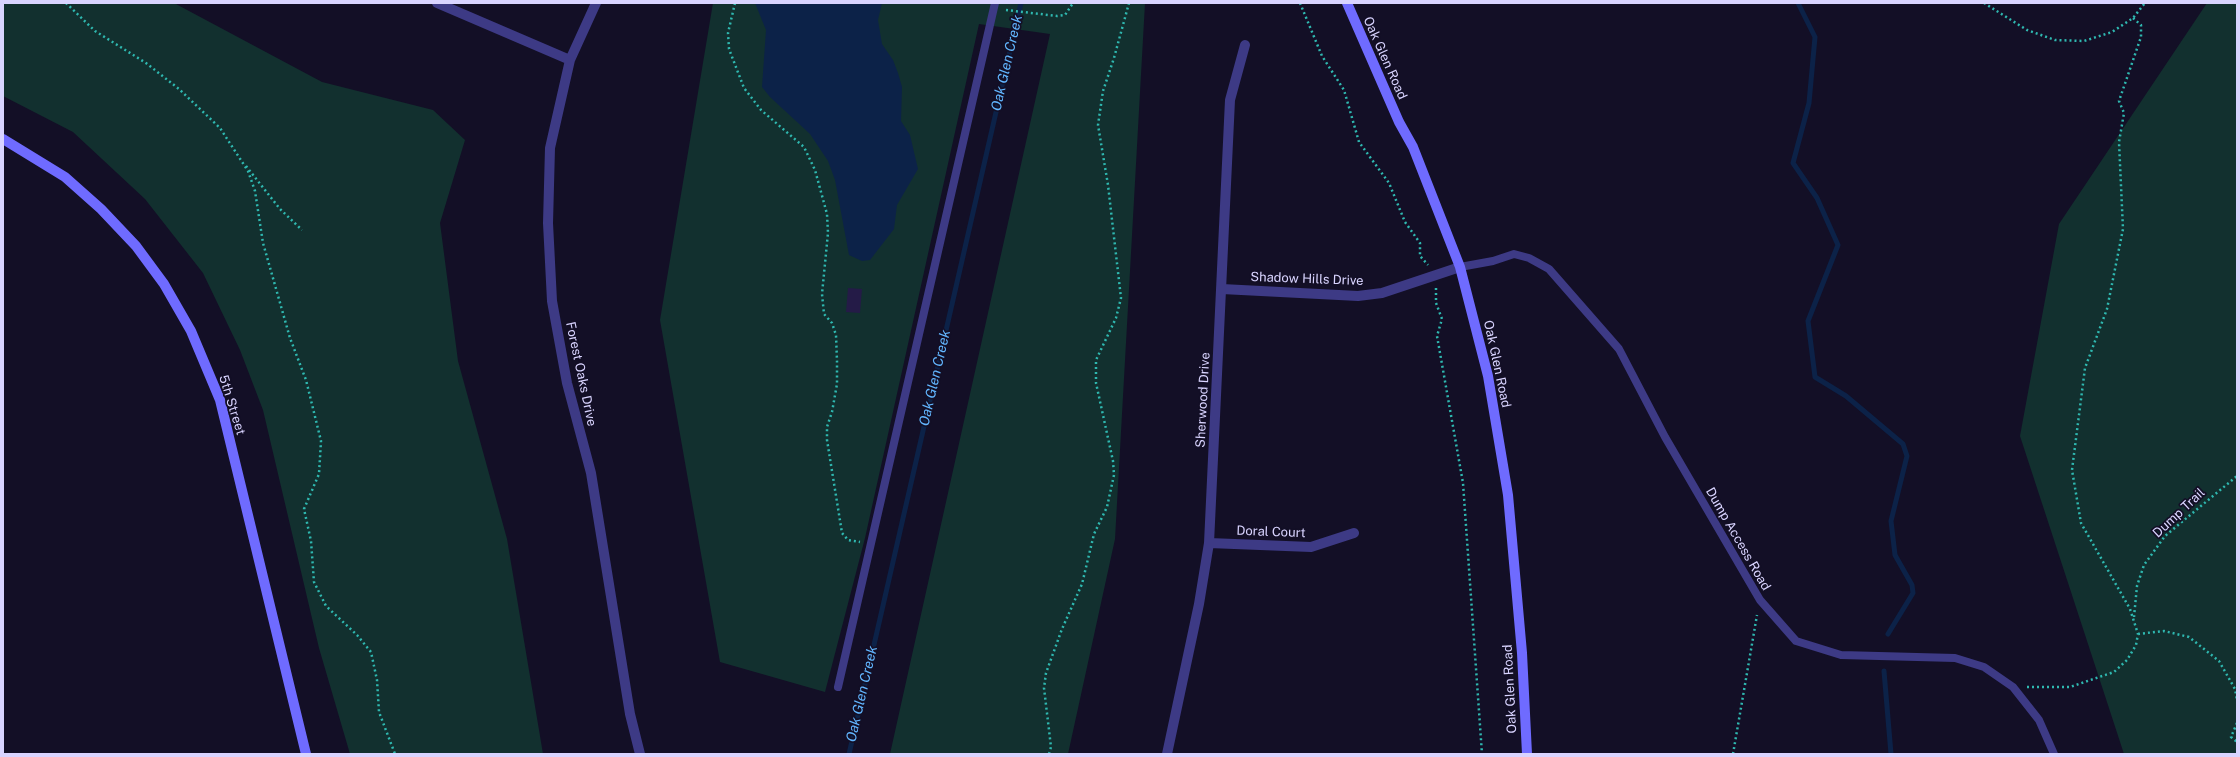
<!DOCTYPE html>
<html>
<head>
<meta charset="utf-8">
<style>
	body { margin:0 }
	#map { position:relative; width:2240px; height:757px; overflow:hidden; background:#130f26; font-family:"Public Sans",sans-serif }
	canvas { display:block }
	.frame { position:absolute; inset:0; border:4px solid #d9d4ff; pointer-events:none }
</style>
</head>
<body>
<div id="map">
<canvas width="2240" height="757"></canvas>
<div class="frame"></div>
</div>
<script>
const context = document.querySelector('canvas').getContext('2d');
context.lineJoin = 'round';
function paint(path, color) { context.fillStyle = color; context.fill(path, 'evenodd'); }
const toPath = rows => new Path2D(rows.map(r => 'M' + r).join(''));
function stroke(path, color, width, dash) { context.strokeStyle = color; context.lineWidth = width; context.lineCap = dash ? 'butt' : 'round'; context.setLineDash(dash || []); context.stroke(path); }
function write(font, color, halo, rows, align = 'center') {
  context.font = font + ' "Public Sans",sans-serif'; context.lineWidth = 3.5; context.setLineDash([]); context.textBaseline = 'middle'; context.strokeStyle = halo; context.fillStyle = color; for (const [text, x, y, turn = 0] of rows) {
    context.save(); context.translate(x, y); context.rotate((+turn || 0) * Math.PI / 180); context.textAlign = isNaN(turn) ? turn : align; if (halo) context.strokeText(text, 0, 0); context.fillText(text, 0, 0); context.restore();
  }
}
const green = toPath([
	[3,3,174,3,322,82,433,110,465,140,440,223,458,361,507,539,543,754,350,754,319,648,263,410,240,350,203,273,145,199,73,132,3,96],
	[713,3,1145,3,1115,539,1068,754,890,754,1050,34,979,24,865,538,825,692,720,662,660,320],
	[2207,3,2237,3,2237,754,2124,754,2020,436,2059,224]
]);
const water = toPath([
	[755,3,882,3,878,20,882,44,893,60,898,73,902,87,901,121,910,135,918,169,897,205,894,229,870,260,862,261,849,255,835,180,828,161,810,134,770,97,762,87,766,30]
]);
const stream = toPath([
	[1798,3,1815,37,1809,103,1793,163,1817,198,1838,245,1808,321,1815,377,1846,396,1903,444,1907,456,1891,521,1895,555,1912,585,1913,593,1888,634],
	[1884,671,1891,754],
	[849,754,1021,3]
]);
const building = toPath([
	[848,288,862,289,860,313,846,312]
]);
const path = toPath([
	[66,3,95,31,146,63,179,89,220,128,248,171,255,191,263,243,290,338,306,380,321,441,319,474,304,509,311,541,314,582,326,606,357,635,371,652,377,680,379,712,395,754],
	[735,3,728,33,729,49,744,88,761,110,804,147,815,170,827,214,828,233,822,294,824,314,832,323,836,335,837,361,837,384,832,412,827,427,827,440,842,533,848,540,860,542],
	[1300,3,1322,56,1344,90,1359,142,1389,183,1405,222,1420,243,1420,256,1428,265],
	[1984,3,2027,30,2055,40,2084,41,2112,32,2133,18,2145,3],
	[1006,10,1057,16,1065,15,1073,3],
	[246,166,280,209,302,230],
	[1436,288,1436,303,1442,319,1437,336,1463,483,1482,754],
	[2134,617,2137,586,2144,565,2165,536,2237,476],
	[2138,634,2164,631,2189,637,2219,661,2235,689,2237,700],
	[2027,687,2070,687,2114,672,2127,660,2136,645,2138,634,2130,609,2081,523,2072,470,2085,368,2107,309,2123,229,2119,142,2124,113,2119,101,2141,37,2141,25,2133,18],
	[2237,723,2231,737,2237,742],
	[1049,754,1051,747,1044,688,1046,673,1062,629,1082,584,1094,534,1107,507,1114,475,1113,461,1096,383,1096,360,1116,318,1121,298,1108,185,1098,125,1103,91,1114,58,1129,3],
	[1733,754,1757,615]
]);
const service = toPath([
	[1460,267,1493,261,1514,254,1529,258,1549,269,1619,349,1665,437,1760,600,1796,641,1841,655,1955,658,1984,667,2013,687,2039,720,2054,754],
	[838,687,995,3]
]);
const minor = toPath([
	[437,3,570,60],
	[596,3,570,60,550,148,548,223,552,301,567,383,591,473,630,714,640,754],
	[1222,289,1358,296,1382,293,1460,267],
	[1209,543,1311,547,1354,533],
	[1167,754,1199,604,1209,543,1230,100,1245,45]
]);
const secondary = toPath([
	[1347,3,1399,122,1413,147,1460,267,1488,376,1508,495,1522,653,1527,754],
	[3,139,65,177,101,209,136,246,164,284,191,331,220,400,306,754]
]);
const streetNames = [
	["Oak Glen Road",1385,58,66],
	["Shadow Hills Drive",1307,279,2],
	["Oak Glen Road",1497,364,78],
	["Forest Oaks Drive",581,374,78],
	["Sherwood Drive",1203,400,-87],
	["5th Street",232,405,73],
	["Dump Trail",2179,513,-43],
	["Doral Court",1271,532,2],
	["Dump Access Road",1738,539,60],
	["Oak Glen Road",1510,689,-93]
];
const waterNames = [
	["Oak Glen Creek",1007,63,-77],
	["Oak Glen Creek",935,378,-77],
	["Oak Glen Creek",862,694,-77]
];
paint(green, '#12302f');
paint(water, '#0c2248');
stroke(stream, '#0c2248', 5);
paint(building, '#241b47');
stroke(path, '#2fb8b0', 2.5, [2, 3]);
stroke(service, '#3d3a85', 8);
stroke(minor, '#3d3a85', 10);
stroke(secondary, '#6f6bff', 10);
write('13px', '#d9d4ff', '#130f26', streetNames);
write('italic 14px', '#62b6ff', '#130f26', waterNames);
</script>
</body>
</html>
